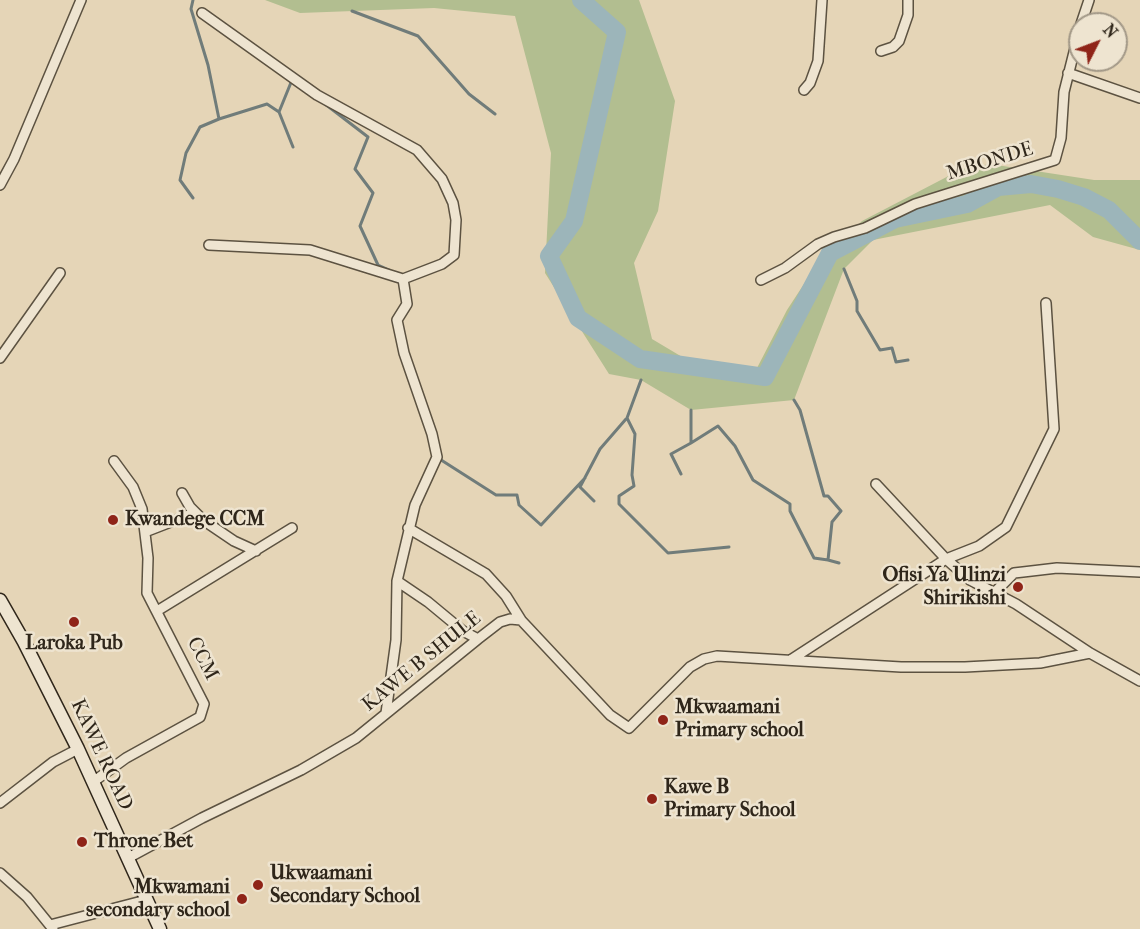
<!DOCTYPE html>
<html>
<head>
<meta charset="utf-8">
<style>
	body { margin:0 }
	#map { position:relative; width:1140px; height:929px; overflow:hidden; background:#e5d5b7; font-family:"IM FELL French Canon",serif }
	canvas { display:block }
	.north { position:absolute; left:1068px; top:12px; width:60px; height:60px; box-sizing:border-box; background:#eee4d0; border:2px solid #a29887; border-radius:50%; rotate:48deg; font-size:16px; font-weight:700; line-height:24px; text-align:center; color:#2f261a }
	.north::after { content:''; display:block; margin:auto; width:21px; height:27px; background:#8f2418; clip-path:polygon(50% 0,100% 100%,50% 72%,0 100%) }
</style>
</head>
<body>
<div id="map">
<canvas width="1140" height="929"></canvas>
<div class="north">N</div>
</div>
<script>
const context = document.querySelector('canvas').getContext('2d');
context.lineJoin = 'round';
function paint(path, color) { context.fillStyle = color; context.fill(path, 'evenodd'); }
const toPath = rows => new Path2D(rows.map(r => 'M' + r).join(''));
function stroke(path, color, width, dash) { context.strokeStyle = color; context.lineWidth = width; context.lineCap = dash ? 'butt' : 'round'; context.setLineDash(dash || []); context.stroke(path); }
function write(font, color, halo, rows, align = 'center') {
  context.font = font + ' "IM FELL French Canon",serif'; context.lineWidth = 5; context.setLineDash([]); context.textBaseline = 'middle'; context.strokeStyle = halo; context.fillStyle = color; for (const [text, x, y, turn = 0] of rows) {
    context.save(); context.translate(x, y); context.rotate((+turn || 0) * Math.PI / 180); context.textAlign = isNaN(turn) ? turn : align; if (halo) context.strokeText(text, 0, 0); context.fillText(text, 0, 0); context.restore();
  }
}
const green = toPath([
	[265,0,639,0,675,101,658,211,634,263,652,339,699,367,757,368,787,310,817,264,862,221,962,169,990,164,1094,180,1140,180,1140,250,1093,237,1050,205,873,240,844,269,794,400,691,410,641,380,609,374,545,273,551,153,515,16,434,8,300,13]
]);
const stream = toPath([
	[352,11,418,36,469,94,495,114],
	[325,104,368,137,355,169,373,193,360,226,378,265,389,270],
	[279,112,292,80],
	[219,119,267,104,279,112,293,147],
	[193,198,180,180,186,153,200,127,219,119,208,65,191,9,193,0],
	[844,269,857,301,857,311,880,350,892,348,896,362,908,360],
	[641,380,627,418,635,434,632,475,634,486,619,496,619,504,668,553,729,547],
	[794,400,800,410,824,496,828,496,841,511,832,522,828,560,839,563],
	[691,443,718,426,735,446,753,480,790,504,790,511,814,558,828,560],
	[438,458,496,495,517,495,519,505,541,525,585,478],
	[681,474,671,454,691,443,691,410],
	[594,501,580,487,600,449,626,419]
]);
const river = toPath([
	[581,0,617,32,574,221,549,256,578,318,640,359,765,377,830,253,895,219,967,204,998,187,1031,184,1058,189,1084,197,1109,210,1140,241]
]);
const street = toPath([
	[202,13,317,95,417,150,442,179,453,203,456,220,454,255,442,264,403,279,407,304,397,320,404,353,432,434,437,457,415,505,397,581,396,640,386,713],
	[1081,24,1089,0],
	[881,51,893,47,899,41,908,15,908,0],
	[1068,73,1140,98],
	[804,90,810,83,818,61,822,0],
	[0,185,14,159,81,0],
	[209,245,310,250,403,279],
	[761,280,785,268,818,244,834,237,865,228,915,204,1055,160,1061,138,1064,92,1080,28],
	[0,358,60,273],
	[876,484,946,559,970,580,1016,604,1090,653,1140,681],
	[182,493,190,507,203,520,234,541,256,551],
	[408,528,486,574,506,596,521,620],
	[145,532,194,513],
	[397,581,428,602,463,631,478,639],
	[994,593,1014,573,1023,572,1057,568,1140,572],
	[157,611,292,528],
	[792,659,946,559,979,546,1006,527,1054,429,1046,303],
	[93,782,126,758,200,717,204,704,147,593,148,558,142,509,133,487,114,461],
	[0,803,53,762,78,749],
	[128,858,202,818,301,770,356,738,478,639,500,622,510,619,521,620,610,715,629,728,690,667,704,659,717,656,901,667,965,667,1040,663,1090,653],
	[0,873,27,897,53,929],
	[50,925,146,900]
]);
const secondary = toPath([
	[0,600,24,642,78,749,160,929]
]);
const markers = [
	[113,520,6,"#8f2418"],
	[1018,587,6,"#8f2418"],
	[74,622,6,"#8f2418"],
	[663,720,6,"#8f2418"],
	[652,799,6,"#8f2418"],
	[82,842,6,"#8f2418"],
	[258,885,6,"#8f2418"],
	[242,899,6,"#8f2418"]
];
const streetNames = [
	["MBONDE",990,162,-17],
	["CCM",202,659,63],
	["KAWE B SHULE",422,662,-39],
	["KAWE ROAD",101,755,65]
];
const poiNames = [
	["Kwandege CCM",125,520],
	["Ofisi Ya Ulinzi",1006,576,"right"],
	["Shirikishi",1006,599,"right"],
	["Laroka Pub",74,644,"center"],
	["Mkwaamani",675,708],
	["Primary school",675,731],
	["Kawe B",664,788],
	["Primary School",664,811],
	["Throne Bet",94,842],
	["Ukwaamani",270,874],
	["Secondary School",270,897],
	["Mkwamani",230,888,"right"],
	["secondary school",230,911,"right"]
];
paint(green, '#b2be90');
stroke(stream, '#707c7a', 3);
stroke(river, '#9cb5ba', 18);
stroke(street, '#5c5241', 12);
stroke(secondary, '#2f261a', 15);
stroke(street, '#eee4d0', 9);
stroke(secondary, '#eee4d0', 12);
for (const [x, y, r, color] of markers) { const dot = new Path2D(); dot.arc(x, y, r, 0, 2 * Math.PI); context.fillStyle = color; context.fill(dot); stroke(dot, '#eee4d0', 2); }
write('20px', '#2f261a', '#eee4d0', streetNames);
write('bold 20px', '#2f261a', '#eee4d0', poiNames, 'left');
</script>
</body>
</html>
